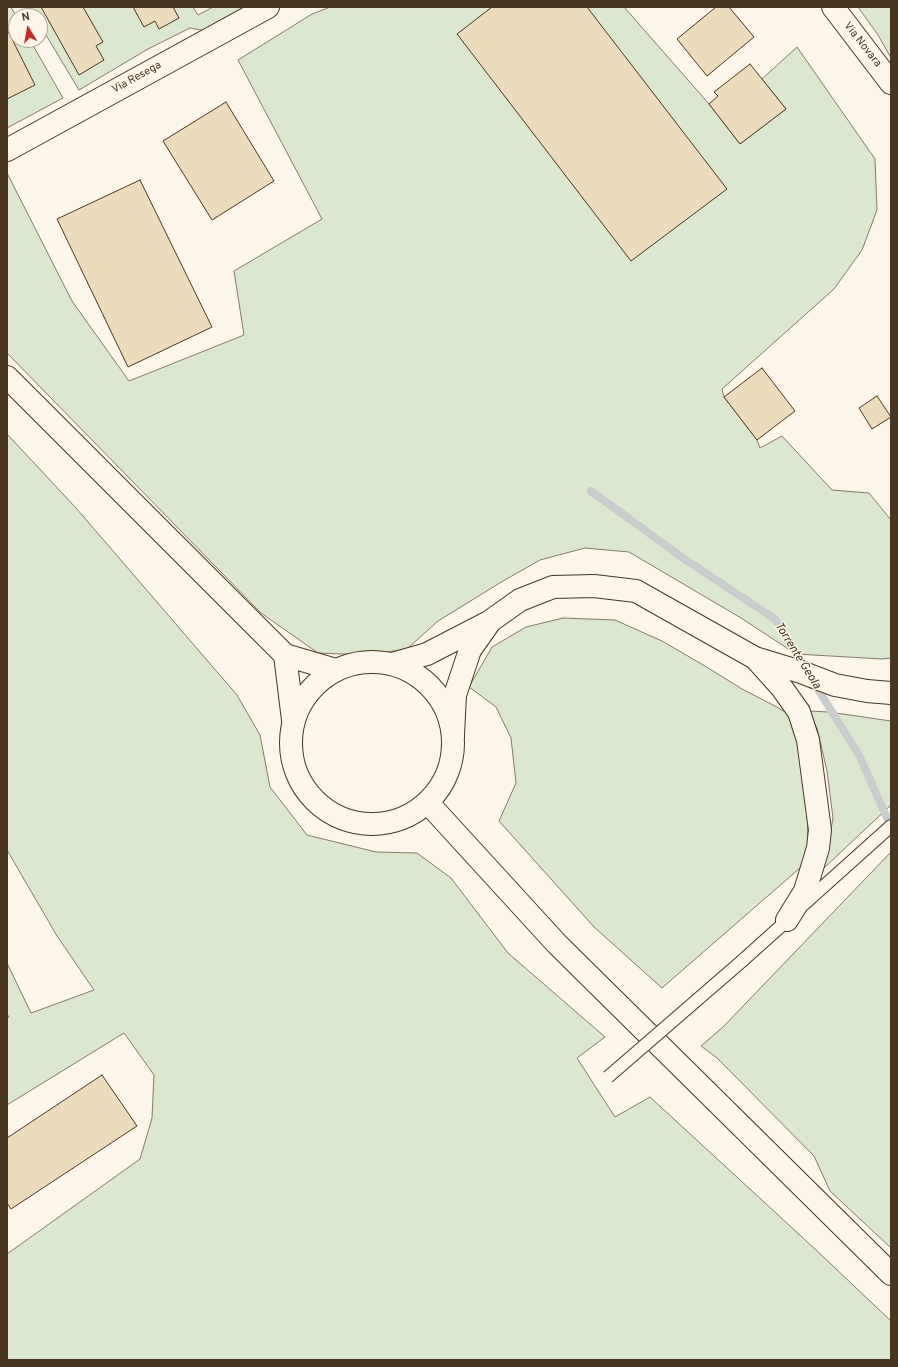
<!DOCTYPE html>
<html>
<head>
<meta charset="utf-8">
<style>
	body { margin:0 }
	#map { position:relative; width:898px; height:1367px; overflow:hidden; background:#fbf6e9; font-family:Overpass,sans-serif }
	canvas { display:block }
	.frame { position:absolute; inset:0; border:8px solid #4a3520; pointer-events:none }
	.north { position:absolute; left:8px; top:8px; width:40px; height:40px; box-sizing:border-box; background:#fbf6e9; border:1px solid #b4a999; border-radius:50%; rotate:349deg; font-size:11px; font-weight:700; line-height:16px; text-align:center; color:#4a3520 }
	.north::after { content:''; display:block; margin:auto; width:14px; height:18px; background:#c62828; clip-path:polygon(50% 0,100% 100%,50% 72%,0 100%) }
</style>
</head>
<body>
<div id="map">
<canvas width="898" height="1367"></canvas>
<div class="frame"></div>
<div class="north">N</div>
</div>
<script>
const context = document.querySelector('canvas').getContext('2d');
context.lineJoin = 'round';
function paint(path, color) { context.fillStyle = color; context.fill(path, 'evenodd'); }
const toPath = rows => new Path2D(rows.map(r => 'M' + r).join(''));
function stroke(path, color, width, dash) { context.strokeStyle = color; context.lineWidth = width; context.lineCap = dash ? 'butt' : 'round'; context.setLineDash(dash || []); context.stroke(path); }
function write(font, color, halo, rows, align = 'center') {
  context.font = font + ' Overpass,sans-serif'; context.lineWidth = 3; context.setLineDash([]); context.textBaseline = 'middle'; context.strokeStyle = halo; context.fillStyle = color; for (const [text, x, y, turn = 0] of rows) {
    context.save(); context.translate(x, y); context.rotate((+turn || 0) * Math.PI / 180); context.textAlign = isNaN(turn) ? turn : align; if (halo) context.strokeText(text, 0, 0); context.fillText(text, 0, 0); context.restore();
  }
}
const green = toPath([
	[7,7,11,7,16,16,16,40,30,40,63,98,7,128,7,7],
	[29,7,193,7,198,15,213,7,249,7,206,31,190,28,148,49,79,90,40,25,40,16,35,16,29,7],
	[330,7,624,7,709,104,740,144,786,109,762,79,797,47,875,159,877,210,862,250,834,289,722,389,724,397,757,440,760,448,782,436,832,490,869,493,891,520,891,658,882,659,796,654,741,618,629,552,585,548,540,560,503,581,438,621,407,649,365,655,318,653,261,613,7,353,7,173,72,301,129,381,244,335,234,271,322,219,238,60,312,14,330,7],
	[858,7,891,7,891,58,878,35,858,7],
	[7,434,76,508,237,695,260,735,270,787,307,835,376,852,417,853,451,878,508,953,605,1037,577,1058,615,1117,650,1097,815,1249,891,1321,891,1360,7,1360,7,1254,140,1159,152,1118,154,1075,124,1033,7,1105,7,1018,9,1017,7,1014,7,963,31,1013,94,990,57,936,7,850,7,434],
	[563,618,615,620,662,641,705,666,742,689,775,706,799,720,807,778,808,861,662,988,594,927,499,821,516,783,511,738,496,707,469,687,492,647,526,627,563,618],
	[808,711,829,712,891,721,891,805,824,868,833,818,827,771,817,728,808,711],
	[891,852,891,1248,830,1191,814,1156,717,1058,701,1046,723,1027,891,852]
]);
const stream = toPath([
	[591,491,683,558,775,619,806,669],
	[814,683,859,755,891,827]
]);
const building = toPath([
	[41,7,83,7,103,42,96,46,104,60,79,75,41,7],
	[133,7,173,7,179,18,159,29,155,21,144,27,133,7],
	[492,7,587,7,727,189,631,261,457,34,492,7],
	[716,7,729,7,754,37,707,76,677,39,716,7],
	[7,29,35,85,7,99,7,29],
	[750,64,786,109,740,144,709,104,718,96,714,92,750,64],
	[226,102,274,181,212,220,163,141,226,102],
	[140,180,212,327,128,367,57,219,140,180],
	[762,368,795,411,757,440,724,397,762,368],
	[877,396,891,417,872,429,859,408,877,396],
	[102,1075,137,1126,11,1209,7,1203,7,1138,102,1075]
]);
const service = toPath([
	[804,904,891,826],
	[742,961,791,917]
]);
const minor = toPath([
	[7,150,268,7],
	[7,377,285,655,336,670],
	[285,655,293,720]
]);
const secondary = toPath([
	[833,7,891,83]
]);
const primary = toPath([
	'291 743a81 81 0 1 1 162 0a81 81 0 1 1-162 0Z',
	[428,803,557,944,891,1274]
]);
const trunk = toPath([
	[756,659,782,688,799,712,808,740,820,830,818,848,805,891,787,920],
	[392,664,427,654,489,622,520,600,553,587,594,586,636,591,755,658,801,672,835,685,867,691,891,693],
	[453,735,455,695,470,650,489,623]
]);
const serviceBridge = toPath([
	[608,1077,742,961]
]);
const streetNames = [
	["Via Novara",862,45,52],
	["Via Resega",137,78,-29]
];
const waterNames = [
	["Torrente Geola",797,656,58]
];
paint(green, '#dce7d0');
stroke(green, '#887966', 1);
stroke(stream, '#c9cecd', 8);
paint(building, '#ecdcbc');
stroke(building, '#4a3520', 1);
stroke(service, '#4a3520', 14);
stroke(minor, '#4a3520', 24);
stroke(secondary, '#4a3520', 24);
stroke(primary, '#4a3520', 24);
stroke(trunk, '#4a3520', 24);
stroke(service, '#fbf6e9', 12);
stroke(minor, '#fbf6e9', 22);
stroke(secondary, '#fbf6e9', 22);
stroke(primary, '#fbf6e9', 22);
stroke(trunk, '#fbf6e9', 22);
stroke(serviceBridge, '#4a3520', 14, []);
stroke(serviceBridge, '#fbf6e9', 12);
write('11px', '#4a3520', '#fbf6e9', streetNames);
write('italic 12px', '#4a3520', '#fbf6e9', waterNames);
</script>
</body>
</html>
